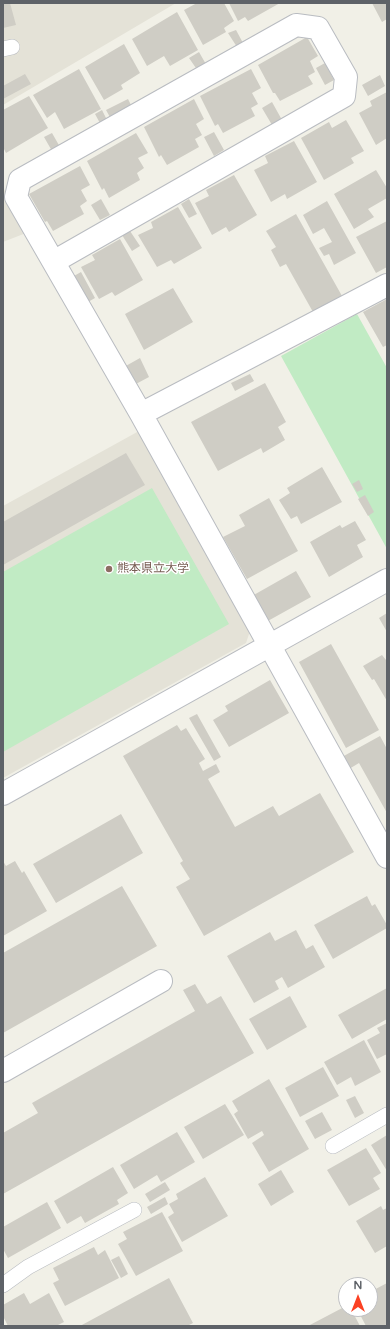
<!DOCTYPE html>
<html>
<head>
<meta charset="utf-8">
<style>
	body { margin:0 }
	#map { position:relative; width:390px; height:1329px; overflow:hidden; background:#f1f0e7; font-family:"Varela Round",sans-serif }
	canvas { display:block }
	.frame { position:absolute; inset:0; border:4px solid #5e6268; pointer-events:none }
	.north { position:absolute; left:338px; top:1277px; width:40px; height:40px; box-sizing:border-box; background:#fff; border:1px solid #bfc0c3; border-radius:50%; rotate:0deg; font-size:11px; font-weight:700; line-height:16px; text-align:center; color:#5e6268 }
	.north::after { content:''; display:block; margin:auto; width:14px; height:18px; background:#fb4123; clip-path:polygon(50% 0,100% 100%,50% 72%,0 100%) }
</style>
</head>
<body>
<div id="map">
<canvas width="390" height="1329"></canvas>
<div class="frame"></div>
<div class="north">N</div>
</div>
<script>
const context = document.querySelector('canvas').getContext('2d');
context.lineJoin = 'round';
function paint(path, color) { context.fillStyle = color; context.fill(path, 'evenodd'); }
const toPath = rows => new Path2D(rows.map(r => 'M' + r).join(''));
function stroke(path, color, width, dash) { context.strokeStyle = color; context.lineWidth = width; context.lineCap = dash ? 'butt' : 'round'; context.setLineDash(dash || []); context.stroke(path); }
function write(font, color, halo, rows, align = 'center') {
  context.font = font + ' "Varela Round","Noto Sans JP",sans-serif'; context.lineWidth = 3; context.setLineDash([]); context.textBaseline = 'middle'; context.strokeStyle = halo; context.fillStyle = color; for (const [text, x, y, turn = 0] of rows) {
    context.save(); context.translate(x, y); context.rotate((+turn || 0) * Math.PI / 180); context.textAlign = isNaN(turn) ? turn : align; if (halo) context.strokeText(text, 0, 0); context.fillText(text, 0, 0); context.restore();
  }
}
const education = toPath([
	[3,3,176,3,3,105],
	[3,187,26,233,3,242],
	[139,431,250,631,246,643,3,778,3,506]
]);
const green = toPath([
	[357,314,387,368,387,549,281,356],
	[152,488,229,624,3,752,3,572]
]);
const building = toPath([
	[10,3,16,25,3,28,3,4],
	[197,3,224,3,234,21,224,28,226,32,203,45,184,10],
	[229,3,280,3,248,21,245,17,238,21],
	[372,3,387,3,387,19,382,22],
	[177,12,198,50,170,66,164,56,147,66,132,39],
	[236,30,243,43,237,47,228,33],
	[307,37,318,56,310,61,315,72,308,76,313,84,280,101,275,93,273,93,258,65],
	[124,44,140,73,121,85,123,89,104,100,85,67],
	[199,52,207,66,198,71,189,58],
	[325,63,334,80,325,85,316,68],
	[79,69,101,109,64,129,55,112,47,118,33,95],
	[251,69,261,88,252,93,258,104,251,108,255,116,223,133,218,124,215,126,200,96],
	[25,74,31,84,3,99,3,86],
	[380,75,385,86,368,96,362,85],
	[387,92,387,138,376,145,359,113,372,106,370,101],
	[29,96,48,128,6,153,3,147,3,110],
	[128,99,132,107,111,119,106,110],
	[194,99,204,119,196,124,202,135,195,139,199,147,167,165,161,155,159,157,144,127],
	[272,102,282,120,272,125,262,108],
	[102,110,108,122,101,125,95,114],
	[346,120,364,151,351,158,354,163,324,180,301,138,329,122,332,128],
	[214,132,224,150,214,156,204,137],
	[52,133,60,147,52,151,44,137],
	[136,133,148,153,138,158,144,168,137,173,140,180,109,198,104,188,102,190,87,161],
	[294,141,317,182,287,199,285,194,271,202,254,170,268,163,265,156],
	[80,166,90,185,81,190,87,201,80,206,84,214,53,231,47,221,45,222,29,194],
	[376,170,387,188,387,198,368,209,374,217,354,229,334,194],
	[234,175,257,215,229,232,226,227,212,235,195,203,209,196,206,190],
	[101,199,110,215,100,220,91,205],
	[189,199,197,214,189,218,181,204],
	[327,201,356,253,334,265,329,254,324,256,319,248,332,242,324,228,313,234,303,215],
	[178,207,202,248,174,264,171,260,157,267,138,235,153,228,151,222],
	[296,214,342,296,313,312,286,264,280,267,271,250,276,247,266,231],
	[387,221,387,267,376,273,356,237],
	[130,231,140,246,132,251,122,235],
	[120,239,143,280,115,296,112,292,99,299,81,267,95,260,92,255],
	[81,272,95,298,88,302,74,276],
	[173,288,193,322,144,350,125,314],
	[387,299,387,345,383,347,363,312],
	[140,358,149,377,134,385,124,367],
	[250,374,254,381,235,391,231,383],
	[265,383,286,422,278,427,285,440,263,453,261,448,218,471,191,422],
	[126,453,145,485,3,565,3,522],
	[322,467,342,502,301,524,297,516,291,519,279,500,290,493,287,488],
	[359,480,363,489,357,492,352,484],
	[365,495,374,512,368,516,358,499],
	[269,498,298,551,247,579,223,537,245,526,239,515],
	[355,521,366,540,357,545,363,557,329,577,310,542,340,525,342,528],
	[296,571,311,597,266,622,252,596],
	[387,613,387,632,379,618],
	[331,644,379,730,346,748,299,662],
	[382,655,386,660,387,660,387,701,374,679,372,680,363,666],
	[270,680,289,713,229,747,213,720,228,711,225,706],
	[197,714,221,757,214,761,189,718],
	[177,725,181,731,186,728,205,759,199,763,203,771,216,764,220,772,208,779,235,827,273,806,279,816,320,793,354,852,204,936,176,887,190,879,180,863,183,861,123,756],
	[380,736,387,749,387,813,359,763,349,769,342,757],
	[121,814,143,853,56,903,33,864],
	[3,861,6,866,15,861,22,873,24,871,47,911,3,936],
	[122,886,157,946,3,1033,3,953],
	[367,896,372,906,375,904,387,925,387,928,333,959,314,925],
	[296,930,306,949,313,945,325,967,288,988,282,977,275,981,279,989,254,1003,227,956,270,932,275,941],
	[195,984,207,1004,221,996,254,1053,3,1194,3,1133,38,1113,32,1103,195,1011,183,990],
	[387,988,387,1019,352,1039,338,1015],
	[290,996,307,1027,267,1050,249,1019],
	[387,1023,387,1054,377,1059,367,1040,380,1033,377,1028],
	[364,1040,381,1072,355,1086,351,1077,337,1085,324,1062],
	[323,1067,339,1096,300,1117,285,1088],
	[269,1079,309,1149,269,1172,252,1143,264,1135,262,1131,248,1139,234,1114,238,1111,232,1101],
	[355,1096,364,1113,355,1118,346,1100],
	[225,1104,244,1135,203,1159,184,1127],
	[322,1112,332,1130,315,1139,305,1121],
	[177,1132,195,1162,161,1182,157,1175,134,1189,120,1165],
	[387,1135,387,1171,371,1145],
	[366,1148,381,1173,373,1178,380,1189,349,1206,327,1170],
	[113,1167,128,1193,117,1200,119,1204,85,1223,81,1216,67,1224,54,1201],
	[281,1170,294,1192,271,1206,258,1184],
	[205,1177,228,1216,182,1242,168,1217,174,1213,169,1204,178,1199,176,1194],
	[165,1182,170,1190,150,1202,145,1194],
	[165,1197,168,1204,151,1214,147,1207],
	[47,1202,61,1228,8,1258,3,1249,3,1227],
	[381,1206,383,1210,387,1208,387,1246,375,1253,356,1221],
	[162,1212,183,1251,136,1276,118,1244,127,1239,123,1232],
	[94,1247,98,1255,105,1250,119,1278,65,1306,53,1283,59,1280,53,1268],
	[119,1256,128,1274,121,1278,111,1260],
	[169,1278,193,1323,187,1326,80,1326],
	[387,1283,387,1326,366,1326,357,1309,370,1309,370,1292],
	[24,1293,30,1304,49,1293,64,1322,56,1326,8,1326,3,1316,3,1305],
	[346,1306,346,1309,351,1309,360,1326,308,1326]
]);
const service = toPath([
	[3,49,12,47],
	[333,1146,387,1115],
	[3,1285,28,1267,134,1210]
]);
const minor = toPath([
	[55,261,344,96,346,77,318,28,296,25,20,180,16,197,141,414,387,857],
	[141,414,387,285],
	[3,794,387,580],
	[3,1071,161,981]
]);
const markers = [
	[109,569,4,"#8d6e63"]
];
const educationNames = [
	["熊本県立大学",117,569]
];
paint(education, '#e4e2d7');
paint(green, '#c1ebc4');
paint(building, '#cfcdc5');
stroke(service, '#b9bcc1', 16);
stroke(minor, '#b9bcc1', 24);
stroke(service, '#fff', 15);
stroke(minor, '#fff', 22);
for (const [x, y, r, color] of markers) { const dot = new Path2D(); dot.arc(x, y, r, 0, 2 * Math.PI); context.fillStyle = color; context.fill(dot); stroke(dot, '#fff', 1.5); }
write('12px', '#785e54', '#fff', educationNames, 'left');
</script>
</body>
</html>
